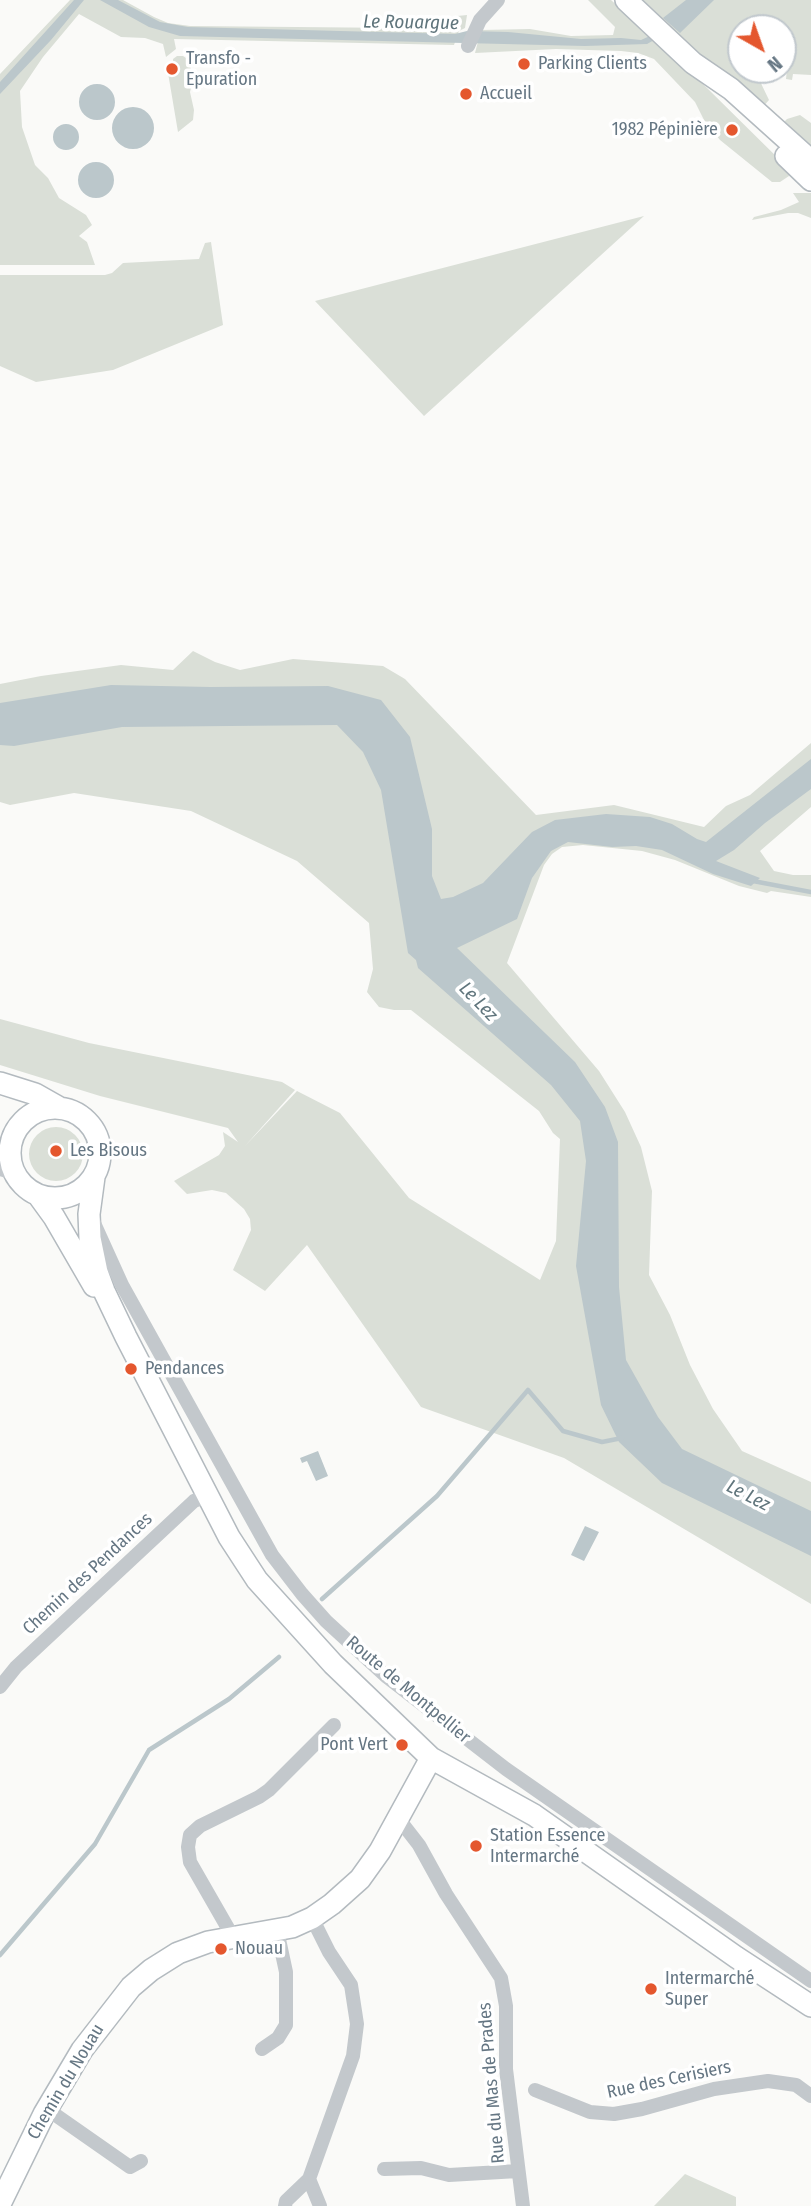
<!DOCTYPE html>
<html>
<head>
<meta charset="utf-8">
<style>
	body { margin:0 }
	#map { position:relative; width:811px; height:2206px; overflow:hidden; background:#fafaf8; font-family:"Fira Sans Condensed",sans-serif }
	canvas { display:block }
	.north { position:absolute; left:727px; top:14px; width:70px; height:70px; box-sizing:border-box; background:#fff; border:2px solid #c1c8cd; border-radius:50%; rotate:140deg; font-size:19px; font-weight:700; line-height:28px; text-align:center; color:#657683 }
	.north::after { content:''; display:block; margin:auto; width:24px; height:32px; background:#e4572e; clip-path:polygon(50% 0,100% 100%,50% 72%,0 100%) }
</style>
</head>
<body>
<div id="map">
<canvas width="811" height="2206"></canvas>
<div class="north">N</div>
</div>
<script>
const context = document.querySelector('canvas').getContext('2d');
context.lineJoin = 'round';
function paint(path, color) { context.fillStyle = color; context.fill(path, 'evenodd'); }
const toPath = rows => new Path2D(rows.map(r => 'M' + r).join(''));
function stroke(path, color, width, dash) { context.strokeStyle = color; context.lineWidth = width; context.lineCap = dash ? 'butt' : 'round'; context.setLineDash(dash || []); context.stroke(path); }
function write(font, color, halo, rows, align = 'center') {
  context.font = font + ' "Fira Sans Condensed",sans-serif'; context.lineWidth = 7; context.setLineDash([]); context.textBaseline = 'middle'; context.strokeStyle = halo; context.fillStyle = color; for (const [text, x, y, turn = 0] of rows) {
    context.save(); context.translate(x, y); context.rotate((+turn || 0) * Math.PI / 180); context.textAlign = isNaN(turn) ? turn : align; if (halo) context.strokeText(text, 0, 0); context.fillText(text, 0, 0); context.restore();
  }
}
const green = toPath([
	[70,0,123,0,154,17,168,23,190,26,402,28,420,25,448,17,467,15,465,28,459,31,454,45,174,39,176,49,166,57,163,44,145,38,121,37,79,14,43,57,20,91,22,127,35,165,48,178,59,198,86,215,92,225,79,236,87,242,95,265,0,265,0,74],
	[588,0,611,0,706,87,788,168,789,176,780,182,772,182,720,140,704,120,695,102,654,59,638,53,621,51,556,49,475,53,481,30,530,29,571,36,613,35,615,27],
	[643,0,811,0,811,75,793,74,792,80,786,79,787,69,783,68,783,28,741,28,741,70,752,70,756,73,769,100,761,109,678,40,660,16],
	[177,56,183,56,189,60,193,80,190,92,194,110,193,120,178,132,168,73,174,72,173,59],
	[800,115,811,123,811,154,780,126,787,119],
	[793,193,811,193,811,218,798,213,788,213,752,220,754,217,781,210,799,202],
	[644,216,424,416,315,301],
	[211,242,223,325,113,370,36,382,0,366,0,275,105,275,112,273,123,263,199,259,205,243],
	[193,651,215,662,240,670,293,659,383,666,405,679,536,815,614,805,704,827,726,806,750,795,811,743,811,807,760,851,774,871,793,875,811,875,811,897,771,891,767,893,739,886,675,860,642,851,583,845,562,847,552,854,544,865,507,963,599,1071,625,1112,641,1147,652,1191,649,1275,670,1315,690,1365,713,1409,742,1451,811,1482,811,1604,564,1458,421,1407,307,1245,265,1291,233,1270,251,1230,250,1219,244,1209,226,1193,212,1190,187,1194,174,1181,219,1155,225,1146,223,1132,238,1142,228,1128,100,1096,0,1065,0,1019,89,1043,282,1082,295,1090,245,1146,297,1091,340,1113,409,1198,540,1280,556,1241,560,1139,553,1133,539,1111,411,1010,394,1010,379,1007,367,992,373,969,369,923,297,861,191,811,74,793,10,805,0,802,0,684,41,676,121,665,173,670],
	'29 1154a27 27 0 1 1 54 0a27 27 0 1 1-54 0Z',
	[685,2174,736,2197,736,2206,654,2206]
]);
const water = toPath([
	[74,0,84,0,51,40,0,94,0,82],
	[100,0,118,0,160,22,188,27,455,34,467,31,508,32,581,39,621,38,641,40,652,35,656,39,647,44,585,46,180,36,149,27],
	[686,0,714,0,680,33,663,18],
	'79 102a18 18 0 1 1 36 0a18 18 0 1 1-36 0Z',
	'112 128a21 21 0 1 1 42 0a21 21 0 1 1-42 0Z',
	'53 137a13 13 0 1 1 26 0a13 13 0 1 1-26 0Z',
	'78 180a18 18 0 1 1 36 0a18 18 0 1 1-36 0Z',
	[111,685,211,687,328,686,381,700,410,737,432,829,432,876,441,899,453,897,483,883,532,832,555,820,606,814,650,817,672,824,697,839,706,842,811,759,811,789,765,823,734,850,716,861,760,878,751,886,713,874,662,850,636,846,612,847,568,842,551,851,532,878,517,919,457,948,575,1062,605,1107,618,1142,619,1287,626,1360,658,1417,682,1449,811,1511,811,1556,662,1483,619,1442,601,1405,576,1266,586,1161,580,1121,551,1085,418,968,416,960,408,953,381,790,363,752,337,725,122,727,14,746,0,745,0,703],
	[318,1451,328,1476,316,1481,307,1461,302,1463,300,1458],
	[585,1526,599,1532,584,1561,571,1555]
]);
const stream = toPath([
	[753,881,811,892],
	[322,1599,437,1496,528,1390,563,1431,602,1442,622,1438],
	[0,1955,95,1844,149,1750,229,1699,279,1657]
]);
const street = toPath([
	[468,46,480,20,498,0],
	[0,1169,14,1173],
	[93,1221,122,1285,272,1555,302,1594,326,1621,387,1677,506,1769,811,1981],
	[0,1687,16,1667,194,1501,208,1495],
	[398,1818,419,1845,446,1894,501,1978,506,2006,506,2069,523,2206],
	[233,1937,190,1862,188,1847,190,1835,200,1826,259,1797,269,1790,334,1725],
	[262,2049,278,2038,286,2025,286,1972,277,1930],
	[535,2090,590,2112,614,2114,642,2109,714,2089,768,2081,796,2085,811,2096],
	[47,2109,130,2167,141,2161],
	[384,2169,421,2168,449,2175,518,2171],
	[309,2179,320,2206],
	[285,2206,286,2201,309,2179,353,2056,357,2024,351,1985,329,1952,312,1918]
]);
const secondary = toPath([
	[626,0,693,63,731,89,811,161],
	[786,156,811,180],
	[0,1083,35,1094,58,1107],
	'10 1153a45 45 0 1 1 90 0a45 45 0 1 1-90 0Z',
	[94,1177,89,1214,90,1238,97,1272,104,1291,126,1337,229,1537,257,1580,333,1664,431,1758,534,1815,736,1957,811,2006],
	[38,1195,54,1217,94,1286],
	[0,2204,44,2114,82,2050,131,1987,151,1970,178,1953,208,1942,292,1927,312,1918,332,1904,360,1879,380,1851,431,1758]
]);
const markers = [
	[524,64,7,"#e4572e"],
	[172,69,7,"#e4572e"],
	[466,94,7,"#e4572e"],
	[732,130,7,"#e4572e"],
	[56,1151,7,"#e4572e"],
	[131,1369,7,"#e4572e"],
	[402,1745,7,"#e4572e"],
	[476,1846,7,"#e4572e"],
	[221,1949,7,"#e4572e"],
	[651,1989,7,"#e4572e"]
];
const poiNames = [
	["Transfo -",186,59],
	["Epuration",186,80],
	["Parking Clients",538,64],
	["Accueil",480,94],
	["1982 Pépinière",718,130,"right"],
	["Les Bisous",70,1151],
	["Pendances",145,1369],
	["Pont Vert",388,1745,"right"],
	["Station Essence",490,1836],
	["Intermarché",490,1857],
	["Nouau",235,1949],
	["Intermarché",665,1979],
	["Super",665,2000]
];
const streetNames = [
	["Chemin des Pendances",88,1574,-43],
	["Route de Montpellier",408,1690,40],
	["Rue des Cerisiers",669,2080,-12],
	["Chemin du Nouau",66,2082,-59],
	["Rue du Mas de Prades",492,2083,-95]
];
const waterNames = [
	["Le Rouargue",411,23,1],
	["Le Lez",478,1002,46],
	["Le Lez",748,1496,27]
];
paint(green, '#dadfd7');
paint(water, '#bbc7cb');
stroke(stream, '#bbc7cb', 4.5);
stroke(secondary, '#b3babf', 24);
stroke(street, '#c3c8cc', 14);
stroke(secondary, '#fff', 21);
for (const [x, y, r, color] of markers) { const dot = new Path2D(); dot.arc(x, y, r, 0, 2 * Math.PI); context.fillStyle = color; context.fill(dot); stroke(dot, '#fff', 2.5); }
write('18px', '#657683', '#fff', poiNames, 'left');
write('18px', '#657683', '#fff', streetNames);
write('italic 19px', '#60757c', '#fff', waterNames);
</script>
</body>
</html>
